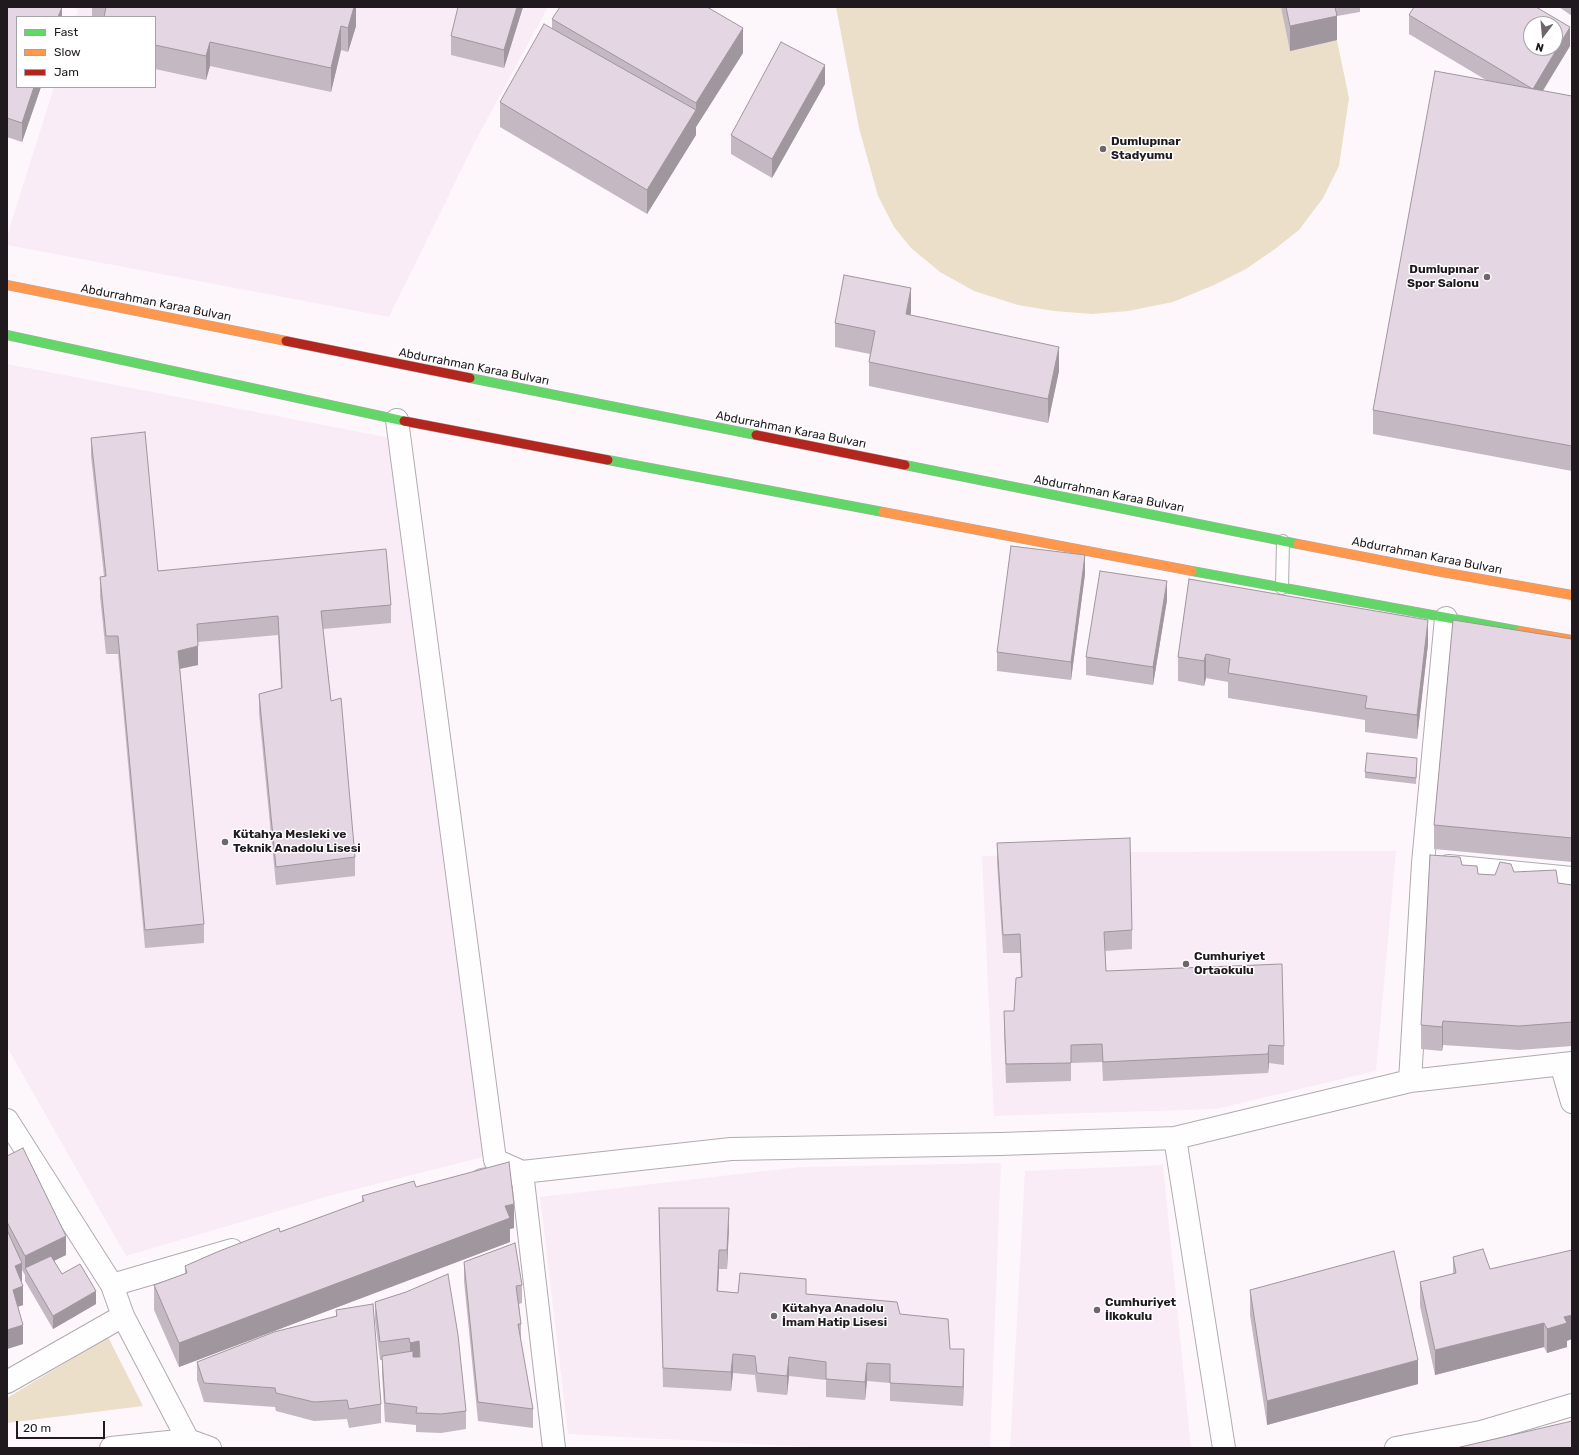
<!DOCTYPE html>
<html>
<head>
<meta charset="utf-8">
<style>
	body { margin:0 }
	#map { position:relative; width:1579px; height:1455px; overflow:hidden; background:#fdf7fc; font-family:Rubik,sans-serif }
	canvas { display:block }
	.frame { position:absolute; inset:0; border:8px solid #201a1f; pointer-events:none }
	.legend { position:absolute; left:16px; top:16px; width:140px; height:72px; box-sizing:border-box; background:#fff; border:1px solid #a6a3a5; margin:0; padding:5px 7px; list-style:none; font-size:12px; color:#201a1f }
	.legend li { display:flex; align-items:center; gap:8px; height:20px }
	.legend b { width:20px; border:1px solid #a6a3a5 }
	.north { position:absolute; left:1523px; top:16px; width:40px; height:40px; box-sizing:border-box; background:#fff; border:1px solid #a6a3a5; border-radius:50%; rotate:196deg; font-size:11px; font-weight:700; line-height:16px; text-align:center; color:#201a1f }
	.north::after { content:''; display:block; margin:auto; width:14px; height:18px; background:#6d676c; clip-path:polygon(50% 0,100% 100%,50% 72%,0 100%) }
	.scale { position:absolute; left:16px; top:1421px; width:89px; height:18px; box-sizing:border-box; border:2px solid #201a1f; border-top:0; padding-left:5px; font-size:12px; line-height:14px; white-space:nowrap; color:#201a1f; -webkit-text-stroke:3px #fff; paint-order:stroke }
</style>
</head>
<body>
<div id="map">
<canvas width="1579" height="1455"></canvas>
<div class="frame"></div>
<ul class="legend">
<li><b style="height:5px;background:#63d668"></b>Fast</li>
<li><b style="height:5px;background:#ff974d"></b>Slow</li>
<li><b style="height:5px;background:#b3261e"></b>Jam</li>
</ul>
<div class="north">N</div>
<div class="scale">20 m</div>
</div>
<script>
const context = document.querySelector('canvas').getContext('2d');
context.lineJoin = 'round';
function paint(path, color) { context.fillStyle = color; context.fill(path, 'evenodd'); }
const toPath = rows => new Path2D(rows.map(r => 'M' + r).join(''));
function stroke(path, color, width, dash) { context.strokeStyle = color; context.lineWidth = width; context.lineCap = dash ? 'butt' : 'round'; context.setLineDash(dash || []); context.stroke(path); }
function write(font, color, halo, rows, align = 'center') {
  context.font = font + ' Rubik,sans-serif'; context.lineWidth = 3; context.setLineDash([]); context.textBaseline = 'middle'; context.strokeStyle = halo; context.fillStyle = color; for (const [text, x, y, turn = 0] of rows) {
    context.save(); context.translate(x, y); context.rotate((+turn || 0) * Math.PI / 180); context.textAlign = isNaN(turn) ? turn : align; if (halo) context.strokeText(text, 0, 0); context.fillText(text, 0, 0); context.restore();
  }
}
const built = toPath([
	[70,7,548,7,478,136,389,317,7,245,7,236,54,87,155,87,155,17,76,17,78,9],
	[7,364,391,438,415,637,483,1157,329,1196,126,1256,7,1047],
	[1396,851,1376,1071,1216,1109,994,1116,982,856,1118,852],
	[1001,1163,990,1448,831,1448,568,1434,540,1197,800,1167],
	[1163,1165,1191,1448,1010,1448,1025,1171]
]);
const green = toPath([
	[836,7,1330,7,1349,98,1339,166,1323,198,1299,230,1275,249,1246,269,1214,285,1173,302,1128,311,1092,314,1054,311,1018,305,974,291,940,272,911,248,894,227,878,196,859,128],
	[108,1337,143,1406,7,1423,7,1398]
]);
const lane = toPath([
	[1282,588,1283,541]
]);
const street = toPath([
	[397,420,495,1160,522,1172,554,1448],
	[1448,866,1572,878],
	[1561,1064,1572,1102],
	[1410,1081,1423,863,1446,618],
	[7,1120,112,1285,123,1316,188,1440,210,1448],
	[1175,1138,1224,1448],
	[482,1180,522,1172,731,1149,1001,1144,1175,1138,1410,1081,1572,1063],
	[112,1285,232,1250],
	[7,1382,123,1316],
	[111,1448,188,1440],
	[1396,1448,1481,1432,1572,1405]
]);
const fast = toPath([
	[7,335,404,421],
	[470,378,756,435],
	[608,460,883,512],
	[905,465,1298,544],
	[1192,571,1520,631]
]);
const slow = toPath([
	[7,285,286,341],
	[883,512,1192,571],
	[1298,544,1436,571,1572,595],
	[1520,631,1572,640]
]);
const jam = toPath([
	[286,341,470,378],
	[404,421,608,460],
	[756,435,905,465]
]);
const wall = toPath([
	[7,7,62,7,62,17,41,87,22,142,7,137],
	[92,7,356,7,356,26,348,52,341,50,331,92,210,66,206,80,155,69,155,17,92,17],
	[523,7,504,68,451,55,451,36],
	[1281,7,1360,7,1360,12,1337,16,1337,40,1290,51],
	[1559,7,1572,7,1572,16],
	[1409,15,1570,46,1543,91,1572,96,1572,471,1373,434,1373,410,1486,80,1409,34],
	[552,19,743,53,696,127,696,135,647,214,500,127,500,102,552,28],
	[825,84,772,178,731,154,731,135],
	[911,312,910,315,1059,371,1048,423,869,386,869,362,870,354,835,347,835,323],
	[91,438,158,571,391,605,391,623,323,629,331,701,355,857,355,876,276,885,259,713,259,694,281,688,278,635,198,642,198,665,180,669,204,924,204,943,145,948,118,654,106,654,100,596,100,577,104,576,91,456],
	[1085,574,1071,680,997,671,997,652],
	[1189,579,1428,644,1417,739,1365,732,1365,720,1228,698,1228,682,1206,678,1204,686,1178,681,1178,657],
	[1167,600,1153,685,1086,675,1086,657],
	[1572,639,1572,862,1434,849,1434,825],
	[1417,765,1416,784,1365,778,1365,772],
	[997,843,1132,930,1132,949,1105,951,1106,971,1284,1046,1284,1065,1269,1063,1268,1073,1103,1081,1102,1062,1071,1063,1071,1081,1006,1083,1004,1030,1004,1011,1014,1011,1021,977,1020,953,1003,953,997,862],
	[1462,865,1478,874,1495,875,1514,872,1558,883,1572,885,1572,1046,1519,1050,1443,1045,1442,1051,1421,1049,1421,1025],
	[7,1156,66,1255,54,1261,62,1274,96,1304,53,1329,25,1281,25,1274,25,1275,22,1270,22,1281,21,1282,23,1305,18,1307,23,1344,7,1349],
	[416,1187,514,1228,510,1229,510,1242,179,1367,154,1310,154,1285,185,1274,185,1266,362,1202,362,1196],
	[659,1208,729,1227,727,1269,719,1269,718,1291,738,1293,806,1294,900,1314,950,1349,964,1368,963,1406,890,1401,890,1383,867,1381,865,1400,826,1397,826,1380,789,1376,787,1395,757,1392,755,1375,733,1373,731,1391,663,1387],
	[1453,1257,1490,1269,1567,1341,1567,1347,1547,1353,1544,1347,1435,1375,1420,1306,1420,1282,1453,1274],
	[464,1262,522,1285,522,1303,519,1304,521,1324,521,1343,533,1409,533,1428,478,1421,464,1281],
	[1250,1290,1418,1384,1267,1425,1250,1315],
	[406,1292,466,1411,466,1429,441,1433,416,1432,416,1425,385,1422,382,1374,382,1360,380,1360,375,1320,375,1302],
	[336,1310,381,1404,381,1423,349,1428,347,1419,314,1421,276,1411,275,1407,204,1402,197,1380,197,1362,336,1316]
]);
const shadedWall = toPath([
	[62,7,62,17,58,17],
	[354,7,356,7,356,26,348,52,348,28],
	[517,7,523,7,504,68,504,50],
	[1337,16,1337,40,1290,51,1290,26],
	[341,26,341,50,331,92,331,68],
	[1570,27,1570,46,1532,108,1532,89],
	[743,28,743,53,696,127,696,103],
	[210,42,210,66,206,80,206,56],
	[825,65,825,84,772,178,772,159],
	[34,87,41,87,22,142,22,123],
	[696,110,696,135,647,214,647,190],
	[911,288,911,312,906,338,906,314],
	[1059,347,1059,371,1048,423,1048,399],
	[1085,555,1085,574,1071,680,1071,662],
	[1167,581,1167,600,1153,685,1153,667],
	[1428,620,1428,644,1417,739,1417,715],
	[198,646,198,665,178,669,178,651],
	[1206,654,1206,678,1204,686,1204,661],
	[1443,1021,1443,1045,1442,1051,1442,1027],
	[1269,1045,1269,1063,1268,1073,1268,1054],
	[514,1204,514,1228,510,1229,510,1242,179,1367,179,1343,505,1206],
	[729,1208,729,1227,727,1269,727,1250],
	[66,1236,66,1255,28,1273,25,1268,25,1275,25,1256],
	[719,1250,719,1269,717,1310,717,1291],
	[22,1263,22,1281,15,1285,15,1266],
	[23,1286,23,1305,13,1308,13,1290],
	[96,1291,96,1304,53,1329,53,1316],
	[1572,1315,1572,1339,1567,1341,1567,1347,1547,1353,1547,1329,1564,1317],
	[1544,1323,1544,1347,1435,1375,1435,1350],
	[23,1325,23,1344,7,1349,7,1330],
	[419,1341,419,1359,410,1361,410,1343],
	[964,1349,964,1368,963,1406,963,1387],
	[733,1354,733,1373,731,1391,731,1372],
	[789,1357,789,1376,787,1395,787,1376],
	[1418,1360,1418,1384,1267,1425,1267,1401],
	[867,1363,867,1381,865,1400,865,1382]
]);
const building = toPath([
	[7,7,62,7,58,17,17,17,17,87,34,87,22,123,7,118,7,7],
	[106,7,354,7,348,28,341,26,331,68,210,42,206,56,155,45,155,17,104,17,106,7],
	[458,7,517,7,504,50,451,36,458,7],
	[560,7,707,7,743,28,696,103,552,19,560,7],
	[1286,7,1335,7,1337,16,1290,26,1286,7],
	[1414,7,1536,7,1570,27,1533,89,1531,88,1409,15,1414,7],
	[1531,24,1555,24,1555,48,1531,48,1531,24],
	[544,24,696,110,647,190,500,102,544,24],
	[781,42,825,65,772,159,731,135,781,42],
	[1435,71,1572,96,1572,446,1373,410,1435,71],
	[844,275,911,288,906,314,1059,347,1048,399,869,362,875,331,835,323,844,275],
	[145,432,158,571,386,549,391,605,321,611,331,701,341,698,355,857,276,867,259,694,282,688,278,616,197,624,198,646,178,651,204,924,145,930,118,636,106,636,100,577,106,576,91,438,145,432],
	[1011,546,1085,555,1071,662,997,652,1011,546],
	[1100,571,1167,581,1153,667,1086,657,1100,571],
	[1189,579,1428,620,1417,715,1365,708,1367,696,1228,673,1230,659,1206,654,1204,661,1178,657,1189,579],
	[1453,620,1572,639,1572,838,1434,825,1453,620],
	[1367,753,1417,758,1416,778,1365,772,1367,753],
	[1130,838,1132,930,1104,932,1106,971,1282,964,1284,1046,1269,1045,1268,1054,1103,1062,1102,1044,1071,1045,1071,1063,1006,1064,1004,1011,1014,1011,1016,978,1022,977,1020,934,1003,935,997,843,1130,838],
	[1430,855,1460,857,1462,865,1477,866,1478,874,1495,875,1500,862,1511,864,1514,872,1556,870,1558,883,1572,885,1572,1022,1519,1026,1443,1021,1442,1027,1421,1025,1430,855],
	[23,1148,66,1236,25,1256,7,1222,7,1156,23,1148],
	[509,1162,514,1204,505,1206,510,1218,179,1343,154,1285,187,1273,185,1266,217,1252,279,1228,280,1232,364,1201,362,1196,414,1181,416,1187,509,1162],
	[659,1208,729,1208,727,1250,719,1250,717,1291,738,1293,740,1273,806,1279,806,1294,897,1302,900,1314,948,1319,950,1349,964,1349,963,1387,890,1383,890,1364,867,1363,865,1382,826,1379,826,1362,789,1357,787,1376,757,1373,755,1356,733,1354,731,1372,663,1368,659,1208],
	[7,1230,22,1263,15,1266,23,1286,13,1290,23,1325,7,1330,7,1230],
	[515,1243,522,1285,516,1286,521,1324,518,1324,533,1409,478,1402,464,1262,515,1243],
	[1483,1249,1490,1269,1572,1250,1572,1315,1564,1317,1567,1323,1547,1329,1544,1323,1435,1350,1420,1282,1456,1273,1453,1257,1483,1249],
	[1394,1251,1418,1360,1267,1401,1250,1290,1394,1251],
	[51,1256,62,1274,80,1264,96,1291,53,1316,25,1268,51,1256],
	[448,1274,458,1335,466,1411,441,1414,416,1413,417,1407,385,1403,382,1356,413,1351,413,1357,420,1357,419,1341,410,1343,409,1338,380,1342,375,1302,406,1292,448,1274],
	[373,1304,381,1404,349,1409,347,1400,314,1402,276,1393,275,1388,204,1383,197,1362,274,1332,337,1316,336,1310,373,1304],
	[1572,1421,1572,1448,1456,1448,1572,1421]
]);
const markers = [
	[1103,149,4,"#6d676c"],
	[1487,277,4,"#6d676c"],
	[225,842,4,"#6d676c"],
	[1186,964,4,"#6d676c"],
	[1097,1310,4,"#6d676c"],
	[774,1316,4,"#6d676c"]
];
const poiNames = [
	["Dumlupınar",1111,142],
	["Stadyumu",1111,156],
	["Dumlupınar",1479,270,"right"],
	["Spor Salonu",1479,284,"right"],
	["Kütahya Mesleki ve",233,835],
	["Teknik Anadolu Lisesi",233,849],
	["Cumhuriyet",1194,957],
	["Ortaokulu",1194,971],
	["Cumhuriyet",1105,1303],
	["İlkokulu",1105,1317],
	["Kütahya Anadolu",782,1309],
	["İmam Hatip Lisesi",782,1323]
];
const streetNames = [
	["Abdurrahman Karaa Bulvarı",156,303,11],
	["Abdurrahman Karaa Bulvarı",474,367,11],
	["Abdurrahman Karaa Bulvarı",791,430,11],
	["Abdurrahman Karaa Bulvarı",1109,494,11],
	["Abdurrahman Karaa Bulvarı",1427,556,11]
];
paint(built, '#f9ecf7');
paint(green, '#ebdfc9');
stroke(lane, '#afabaf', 14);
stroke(street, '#afabaf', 24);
stroke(fast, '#afabaf', 10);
stroke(slow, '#afabaf', 10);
stroke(jam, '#afabaf', 10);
stroke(lane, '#fffeff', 12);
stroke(street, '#fffeff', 22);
stroke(fast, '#63d668', 9);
stroke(slow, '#ff974d', 9);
stroke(jam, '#b3261e', 9);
paint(wall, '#c4b8c2');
paint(shadedWall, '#a0969e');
paint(building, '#e4d6e2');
stroke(building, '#a0969e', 1);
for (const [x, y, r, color] of markers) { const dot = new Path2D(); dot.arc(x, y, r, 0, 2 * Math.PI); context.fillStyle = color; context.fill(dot); stroke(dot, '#fff', 1.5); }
write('bold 12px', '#201a1f', '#fff', poiNames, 'left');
write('12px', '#201a1f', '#fff', streetNames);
</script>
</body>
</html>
